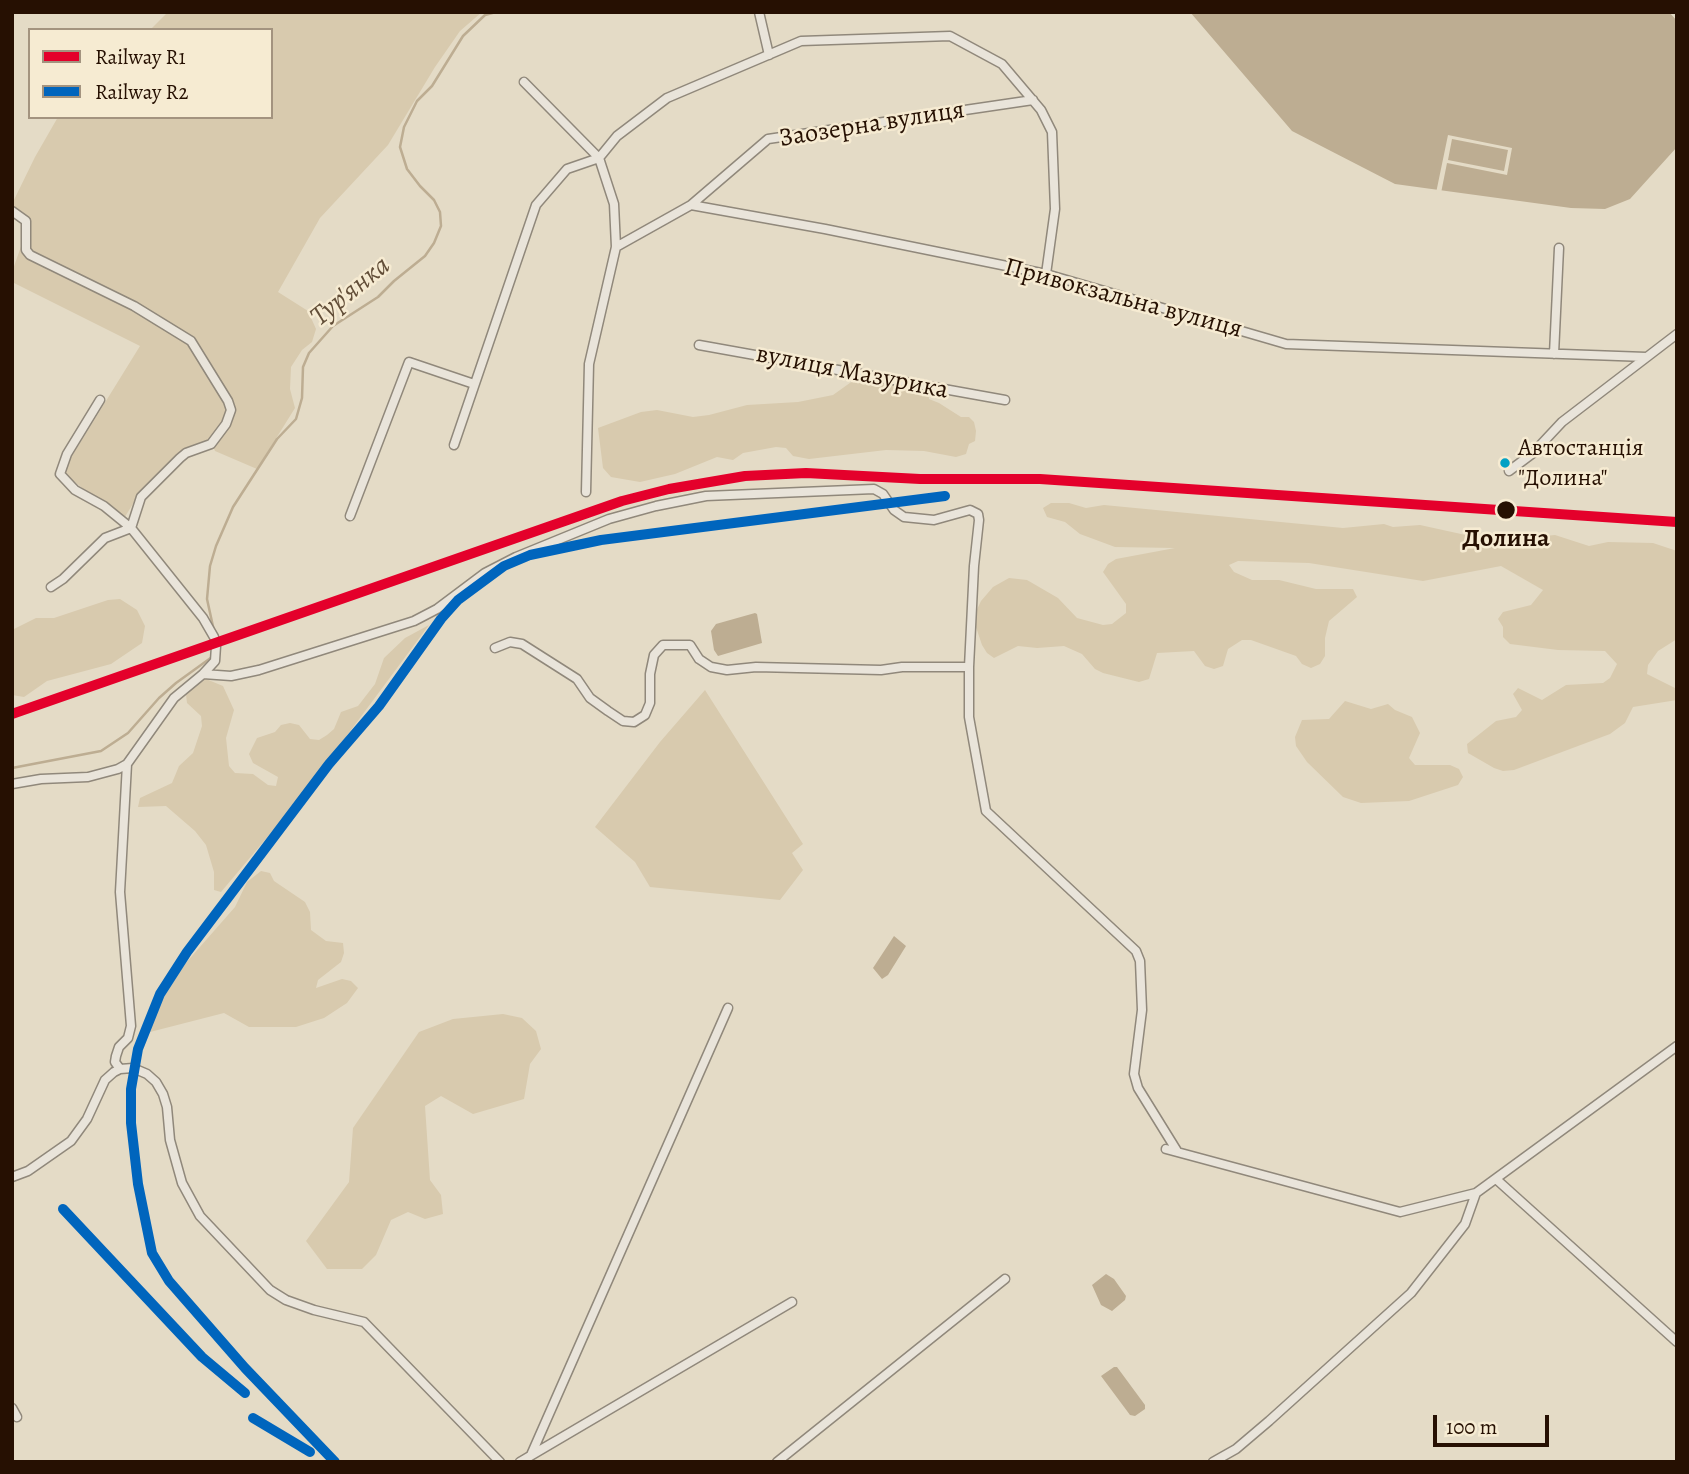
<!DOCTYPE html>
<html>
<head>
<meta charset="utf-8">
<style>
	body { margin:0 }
	#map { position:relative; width:1689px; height:1474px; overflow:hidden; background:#e4dbc6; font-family:Alegreya,serif }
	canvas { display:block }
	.frame { position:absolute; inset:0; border:14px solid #261002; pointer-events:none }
	.legend { position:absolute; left:28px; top:28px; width:245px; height:91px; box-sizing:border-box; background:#f6ebd2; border:2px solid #a3937f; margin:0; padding:9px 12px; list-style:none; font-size:21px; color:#261002 }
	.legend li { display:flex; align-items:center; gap:14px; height:35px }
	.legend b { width:35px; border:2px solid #a3937f }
	.scale { position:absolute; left:1433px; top:1415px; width:116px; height:32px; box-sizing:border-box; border:4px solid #261002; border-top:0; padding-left:9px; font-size:21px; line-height:24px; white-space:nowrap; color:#261002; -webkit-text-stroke:5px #f6ebd2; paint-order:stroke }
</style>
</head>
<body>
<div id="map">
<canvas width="1689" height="1474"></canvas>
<div class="frame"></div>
<ul class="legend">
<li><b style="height:9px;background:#e4002b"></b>Railway R1</li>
<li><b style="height:9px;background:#0065bd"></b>Railway R2</li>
</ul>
<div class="scale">100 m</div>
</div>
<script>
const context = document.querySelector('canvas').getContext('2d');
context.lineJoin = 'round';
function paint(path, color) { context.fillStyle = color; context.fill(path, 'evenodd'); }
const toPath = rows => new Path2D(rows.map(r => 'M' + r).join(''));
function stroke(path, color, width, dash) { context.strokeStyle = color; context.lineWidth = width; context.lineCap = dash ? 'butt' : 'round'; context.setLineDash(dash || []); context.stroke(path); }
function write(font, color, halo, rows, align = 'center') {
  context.font = font + ' Alegreya,serif'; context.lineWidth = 5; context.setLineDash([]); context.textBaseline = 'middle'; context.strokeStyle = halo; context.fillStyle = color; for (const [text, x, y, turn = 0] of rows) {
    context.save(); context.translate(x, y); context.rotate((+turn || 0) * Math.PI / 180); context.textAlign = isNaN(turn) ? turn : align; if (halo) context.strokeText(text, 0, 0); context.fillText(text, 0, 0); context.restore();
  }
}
const green = toPath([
	[168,12,482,12,460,31,435,67,388,145,320,218,278,292,308,311,316,329,312,342,302,350,291,367,290,389,295,408,257,469,215,451,213,446,190,450,139,494,123,520,62,472,140,346,12,282,12,272,24,238,21,221,12,214,12,204,35,157,58,117,271,117,271,30,150,30],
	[861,375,928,387,929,399,939,403,961,417,969,417,974,422,976,431,975,441,969,444,966,454,956,457,924,451,886,450,809,459,793,456,786,448,776,447,743,453,733,460,717,457,675,474,640,482,611,477,603,468,598,428,641,412,657,410,693,417,709,415,747,405,798,402,833,395],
	[1051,503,1069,503,1086,508,1104,505,1343,528,1384,524,1393,527,1420,525,1493,541,1555,535,1589,546,1608,542,1653,543,1677,551,1677,639,1658,651,1648,665,1647,674,1677,689,1677,700,1633,707,1625,723,1610,734,1514,770,1503,771,1494,768,1468,753,1467,744,1496,721,1516,717,1522,710,1513,694,1518,688,1542,700,1566,685,1603,683,1610,678,1617,664,1605,651,1558,650,1510,644,1503,637,1503,627,1498,619,1503,612,1531,605,1543,590,1501,566,1423,581,1309,563,1238,561,1229,565,1234,572,1252,580,1279,580,1316,589,1353,589,1357,597,1329,621,1325,638,1325,656,1320,664,1311,668,1302,664,1296,656,1251,640,1242,640,1228,649,1223,666,1214,669,1205,666,1194,651,1157,653,1149,679,1139,682,1103,673,1095,669,1082,654,1064,646,1037,648,1018,646,994,658,987,653,982,645,973,618,981,601,993,587,1009,578,1027,580,1058,598,1077,618,1103,625,1112,624,1126,613,1126,604,1103,572,1108,564,1116,559,1175,548,1115,547,1080,534,1065,522,1047,517,1043,508],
	[120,599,137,610,145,626,142,643,111,664,47,681,24,697,12,695,12,637,14,629,36,618,54,618,108,600],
	[429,625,302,796,221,892,214,890,214,872,206,845,195,831,166,806,138,807,140,798,172,783,179,766,193,753,202,726,201,716,187,703,186,694,191,687,206,679,223,686,234,710,226,738,229,766,235,773,253,774,268,785,276,786,278,777,253,763,249,754,257,738,275,732,281,725,290,723,299,725,310,739,319,740,327,735,334,729,341,712,358,706,375,684,384,658,405,638],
	[705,690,803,844,792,853,803,870,780,900,650,887,635,862,595,827,660,742],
	[1345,701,1371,709,1388,704,1395,710,1412,717,1420,733,1409,758,1415,765,1450,765,1459,769,1463,777,1458,785,1409,801,1361,803,1343,797,1307,762,1296,746,1295,737,1302,720,1329,719],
	[261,871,270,873,274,881,305,902,310,912,311,930,326,941,343,943,344,953,341,962,318,980,316,988,342,979,351,981,358,988,347,1003,324,1018,296,1027,249,1027,224,1013,150,1032,153,1014,185,964,235,907,247,882],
	[503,1014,522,1018,536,1031,541,1049,530,1064,524,1099,473,1114,441,1096,425,1106,430,1180,441,1195,443,1214,425,1219,408,1212,391,1220,376,1255,362,1269,327,1269,306,1241,349,1182,353,1128,419,1032,453,1019]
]);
const water = toPath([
	[1190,12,1669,12,1677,21,1677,147,1630,199,1605,209,1571,208,1395,184,1292,131],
	[755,613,757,614,762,643,718,656,714,650,711,631,716,624],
	[894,936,906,946,888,975,882,979,873,968],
	[1106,1274,1114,1279,1126,1296,1125,1300,1112,1311,1101,1305,1092,1285],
	[1114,1367,1117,1367,1145,1405,1145,1409,1135,1416,1130,1415,1101,1376]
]);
const pier = toPath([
	[1448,135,1512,148,1507,175,1447,163,1441,193,1436,193],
	[1452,139,1508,150,1504,171,1448,160]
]);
const stream = toPath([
	[518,12,526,12],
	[214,631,207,599,210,566,216,546,233,507,277,439,296,419,302,398,303,367,309,353,333,326,378,297,394,281,425,256,434,243,441,226,440,212,434,200,420,186,407,169,400,147,404,127,417,101,432,86,463,36,485,15,496,12],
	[12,768,101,751,128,733,159,698,176,683,212,657]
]);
const minor = toPath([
	[759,12,769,55],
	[524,82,599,158,614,204,616,247,589,364,586,492],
	[599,158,617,136,667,98,801,41,950,36,1002,64,1041,110,1052,132,1055,209,1046,274],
	[691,205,768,139,1033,100],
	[12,211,26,221,26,250,30,255,134,306,191,341,228,401,231,410,226,424,211,444,186,453,180,458,141,497,131,528,203,618,214,637],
	[616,247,691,205,825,229,1046,274,1286,344,1646,357],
	[699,345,1005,400],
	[1554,354,1559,248],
	[454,445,536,205,567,169,599,158],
	[1509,471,1533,453,1562,422,1677,334],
	[350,516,409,362,474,384],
	[51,587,63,579,105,538,131,528,104,506,75,490,60,474,67,454,100,400],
	[495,648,510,642,522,644,577,679,590,698,608,711,623,721,634,722,645,715,650,703,650,674,654,655,663,645,690,645,699,659,711,667,727,670,756,667,881,670,902,667,969,667],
	[203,674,215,661,216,646],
	[12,784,41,779,88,777,118,769,127,764,174,698,203,674,231,676,259,670,414,621,437,609,485,573,516,557,609,519,656,506,706,496,874,489,883,494,894,510,904,517,934,520,970,510,978,514,979,520,974,566,969,667,969,717,986,811,1136,951,1140,961,1142,1010,1134,1074,1138,1088,1177,1151],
	[120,1069,115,1062,116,1056,119,1047,128,1038,131,1026,120,892,127,764],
	[1166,1149,1400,1212,1476,1193,1677,1046],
	[12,1177,28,1171,71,1141,87,1119,105,1080,114,1072,120,1069,133,1068,147,1074,156,1082,163,1094,167,1107,170,1140,182,1183,200,1216,270,1290,286,1300,314,1310,364,1322,500,1462],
	[1496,1179,1677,1342],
	[12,1408,17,1417],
	[531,1455,728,1008],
	[520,1462,792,1302],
	[777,1462,1005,1279],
	[1213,1462,1236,1449,1269,1421,1411,1293,1465,1224,1476,1193]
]);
const rail1 = toPath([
	[12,714,622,501,669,489,745,476,806,473,920,479,1040,479,1677,522]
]);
const rail2 = toPath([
	[63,1209,202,1357,245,1393],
	[253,1418,310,1452],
	[335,1462,245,1368,169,1281,152,1253,138,1184,131,1123,131,1089,138,1049,160,994,187,952,329,764,379,706,441,619,458,600,504,566,530,555,601,540,945,496]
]);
const markers = [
	[1505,463,6,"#02a1c4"],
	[1506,510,10,"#261002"]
];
const busNames = [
	["Автостанція",1518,449],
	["\"Долина\"",1518,479]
];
const streetNames = [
	["Заозерна вулиця",872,125,-9],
	["Привокзальна вулиця",1123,299,15],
	["вулиця Мазурика",852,373,11]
];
const stopNames = [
	["Долина",1506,540]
];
const waterNames = [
	["Тур'янка",351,292,-39]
];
paint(green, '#d8caae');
paint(water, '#bdad92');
paint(pier, '#e4dbc6');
stroke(stream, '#bdad92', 2.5);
stroke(minor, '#90887b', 11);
stroke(minor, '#e9e4da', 8);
stroke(rail1, '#e4002b', 10);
stroke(rail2, '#0065bd', 10);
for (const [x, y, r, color] of markers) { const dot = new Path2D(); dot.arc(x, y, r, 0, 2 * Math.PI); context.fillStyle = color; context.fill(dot); stroke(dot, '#f6ebd2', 2.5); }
write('24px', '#261002', '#f6ebd2', busNames, 'left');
write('26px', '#261002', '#f6ebd2', streetNames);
write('bold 26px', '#261002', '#f6ebd2', stopNames);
write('italic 28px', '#624e38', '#f6ebd2', waterNames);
</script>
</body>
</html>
